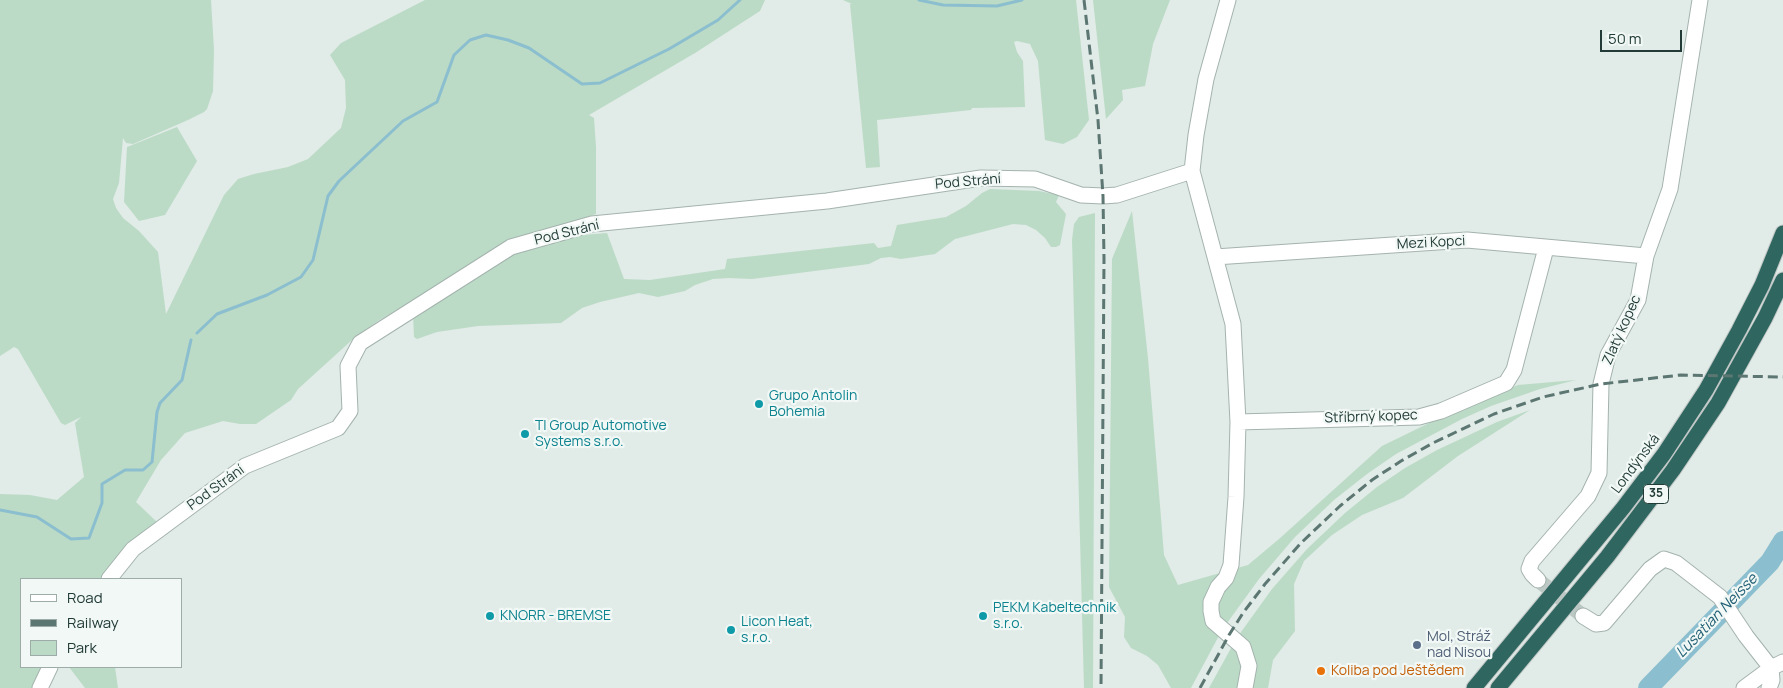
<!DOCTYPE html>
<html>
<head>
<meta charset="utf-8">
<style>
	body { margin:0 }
	#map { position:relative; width:1783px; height:688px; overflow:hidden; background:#e1ebe7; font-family:Manrope,sans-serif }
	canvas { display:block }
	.legend { position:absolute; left:20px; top:578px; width:162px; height:90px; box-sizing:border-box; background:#f1f8f5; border:1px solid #9eaca9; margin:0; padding:6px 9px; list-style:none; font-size:15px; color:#223b36 }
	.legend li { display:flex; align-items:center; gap:10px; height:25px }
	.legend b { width:25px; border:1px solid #9eaca9 }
	.scale { position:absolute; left:1600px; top:30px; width:82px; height:22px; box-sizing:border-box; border:2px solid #223b36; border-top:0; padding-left:6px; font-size:15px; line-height:18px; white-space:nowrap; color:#223b36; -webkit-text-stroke:4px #f1f8f5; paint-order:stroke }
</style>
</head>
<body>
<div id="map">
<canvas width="1783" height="688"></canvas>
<ul class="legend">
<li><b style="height:6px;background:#fff"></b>Road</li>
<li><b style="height:6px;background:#5c7672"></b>Railway</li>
<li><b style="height:14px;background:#bbdbc6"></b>Park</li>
</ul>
<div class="scale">50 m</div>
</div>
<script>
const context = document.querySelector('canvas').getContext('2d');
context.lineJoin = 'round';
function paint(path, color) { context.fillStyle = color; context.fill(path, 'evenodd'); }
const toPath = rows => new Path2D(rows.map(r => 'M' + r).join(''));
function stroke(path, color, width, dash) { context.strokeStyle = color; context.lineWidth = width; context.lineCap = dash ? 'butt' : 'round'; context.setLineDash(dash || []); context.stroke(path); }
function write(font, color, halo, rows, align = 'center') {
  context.font = font + ' Manrope,sans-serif'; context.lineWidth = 4.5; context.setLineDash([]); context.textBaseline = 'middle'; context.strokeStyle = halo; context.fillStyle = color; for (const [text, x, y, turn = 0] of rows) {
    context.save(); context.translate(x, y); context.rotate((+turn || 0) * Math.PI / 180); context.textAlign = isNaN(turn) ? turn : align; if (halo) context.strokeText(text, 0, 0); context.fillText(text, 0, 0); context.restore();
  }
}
const green = toPath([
	[0,0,211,0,214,50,213,91,207,109,204,112,188,120,133,144,126,143,123,138,119,183,113,199,116,208,123,218,139,231,158,252,166,314,224,195,238,179,254,174,288,167,308,159,341,128,346,108,345,80,330,55,341,43,425,0,765,0,760,11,695,53,589,115,594,118,596,147,596,214,578,221,447,280,378,321,352,340,298,389,291,400,256,424,240,424,223,421,185,433,161,460,136,502,159,524,109,579,21,579,21,667,44,667,37,688,0,688,0,494,30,495,57,500,84,477,75,423,81,417,65,425,61,423,18,349,14,347,0,356],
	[843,0,1076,0,1089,120,1077,137,1063,144,1045,140,1038,61,1030,44,1017,41,1014,42,1017,52,1023,61,1025,107,972,108,971,110,877,120,880,167,866,168,850,4,852,4],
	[1093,0,1170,0,1153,44,1145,86,1122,90,1123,100,1106,119],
	[177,127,197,161,165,215,139,221,124,202,127,147],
	[990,189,1039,191,1059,195,1056,202,1066,214,1060,245,1056,247,1051,247,1045,238,1036,230,1026,225,1013,224,955,239,935,254,901,259,890,257,881,258,869,264,752,279,729,278,713,279,695,285,685,291,658,297,639,293,600,302,582,308,561,323,478,326,437,332,417,339,414,337,413,314,509,255,571,236,607,233,624,279,650,280,725,269,727,259,874,243,878,248,891,246,897,225,946,217,966,206,982,193],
	[1132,211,1148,358,1164,555,1178,585,1248,565,1279,539,1382,446,1462,407,1518,385,1576,380,1540,389,1491,406,1462,419,1396,454,1367,474,1334,500,1295,537,1259,579,1222,630,1191,688,1171,688,1158,665,1147,656,1131,648,1124,637,1125,617,1109,587,1112,259],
	[1095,213,1093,688,1084,688,1072,240,1074,224,1079,217],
	[1530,410,1458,456,1403,498,1362,515,1332,535,1304,561,1294,584,1295,631,1273,660,1268,688,1209,688,1236,639,1272,589,1307,549,1345,513,1377,487,1405,468,1437,450,1497,422],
	[69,667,115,667,118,688,85,688]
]);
const stream = toPath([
	[919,0,943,5,997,6,1022,0],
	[197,333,217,314,267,295,301,277,313,260,328,196,339,181,403,121,437,102,454,55,470,40,486,35,508,40,529,48,582,84,600,83,669,49,718,20,740,0],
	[0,510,37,517,71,539,89,538,102,503,102,484,125,470,143,470,152,462,157,412,160,403,182,380,191,340]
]);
const river = toPath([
	[1648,688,1770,562,1783,541]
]);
const minorTunnel = toPath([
	[1538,580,1583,616]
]);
const minor = toPath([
	[1228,0,1206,79,1196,135,1192,171,1233,324,1238,422,1236,497,1231,565,1226,578,1218,587,1211,602,1211,611,1213,621,1243,647,1249,666,1245,688],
	[1215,257,1467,240,1646,256],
	[1238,422,1419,417,1441,411,1506,383,1514,370,1546,248],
	[109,579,133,549,245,466,338,428,350,411,348,366,360,343,511,247,592,224,827,201,981,178,1035,179,1081,195,1103,196,1117,195,1192,171],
	[1538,580,1532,574,1529,569,1532,561,1588,496,1599,473,1601,384,1608,355,1638,300,1646,256,1670,189,1700,0],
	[1583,616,1596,624,1604,623,1650,569,1664,559,1676,563,1720,597,1746,636,1771,668],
	[40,688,50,667],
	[1744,688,1771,668,1783,662],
	[1769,688,1772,680,1771,668]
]);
const highway = toPath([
	[1474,688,1623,508,1664,454,1706,390,1739,330,1762,285,1783,233],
	[1498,688,1607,557,1673,470,1718,403,1765,318,1783,280]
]);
const rail = toPath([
	[1084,0,1098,120,1103,196,1104,259,1101,688],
	[1200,688,1229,635,1243,613,1265,584,1301,543,1340,506,1372,480,1401,461,1433,443,1494,414,1543,397,1601,384,1681,375,1783,377]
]);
const markers = [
	[759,404,5,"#0f9aa8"],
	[525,434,5,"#0f9aa8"],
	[490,616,5,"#0f9aa8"],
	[983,616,5,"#0f9aa8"],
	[731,630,5,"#0f9aa8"],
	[1417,645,5,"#5c6f8a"],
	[1321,671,5,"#e8710a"]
];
const shields = [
	[1656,494,25]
];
const shieldNames = [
	["35",1656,494]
];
const streetNames = [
	["Pod Strání",968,182,-5],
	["Pod Strání",567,233,-14],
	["Mezi Kopci",1431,243,-3],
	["Zlatý kopec",1622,330,-66],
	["Stříbrný kopec",1371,417,-2],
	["Londýnská",1636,464,-53],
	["Pod Strání",216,488,-36]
];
const cultureNames = [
	["Grupo Antolin",769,396],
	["Bohemia",769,412],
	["TI Group Automotive",535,426],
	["Systems s.r.o.",535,442],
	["PEKM Kabeltechnik",993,608],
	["s.r.o.",993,624],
	["KNORR - BREMSE",500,616],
	["Licon Heat,",741,622],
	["s.r.o.",741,638]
];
const serviceNames = [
	["Mol, Stráž",1427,637],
	["nad Nisou",1427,653]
];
const foodNames = [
	["Koliba pod Ještědem",1331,671]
];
const waterNames = [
	["Lusatian Neisse",1717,616,-46]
];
paint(green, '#bbdbc6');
stroke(stream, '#8bbece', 3);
stroke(river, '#8bbece', 20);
stroke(minorTunnel, '#bbc8c4', 15, [15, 8]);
stroke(minor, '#a4b3ae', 17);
stroke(highway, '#c1c8c7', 17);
stroke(minor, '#fff', 15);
stroke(highway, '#2f665f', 15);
stroke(rail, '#5c7672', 3, [10, 5]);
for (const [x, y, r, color] of markers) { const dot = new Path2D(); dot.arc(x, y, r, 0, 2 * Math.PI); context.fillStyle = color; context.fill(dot); stroke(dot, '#f1f8f5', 2); }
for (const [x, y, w] of shields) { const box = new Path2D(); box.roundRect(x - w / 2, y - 9.5, w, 19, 4); context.fillStyle = '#f1f8f5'; context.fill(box); stroke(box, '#223b36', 1); }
write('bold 12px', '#223b36', null, shieldNames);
write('14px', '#223b36', '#f1f8f5', streetNames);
write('14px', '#0d838f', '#f1f8f5', cultureNames, 'left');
write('14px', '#4e5e75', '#f1f8f5', serviceNames, 'left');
write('14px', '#c56008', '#f1f8f5', foodNames, 'left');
write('italic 15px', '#1f5e74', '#f1f8f5', waterNames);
</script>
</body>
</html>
